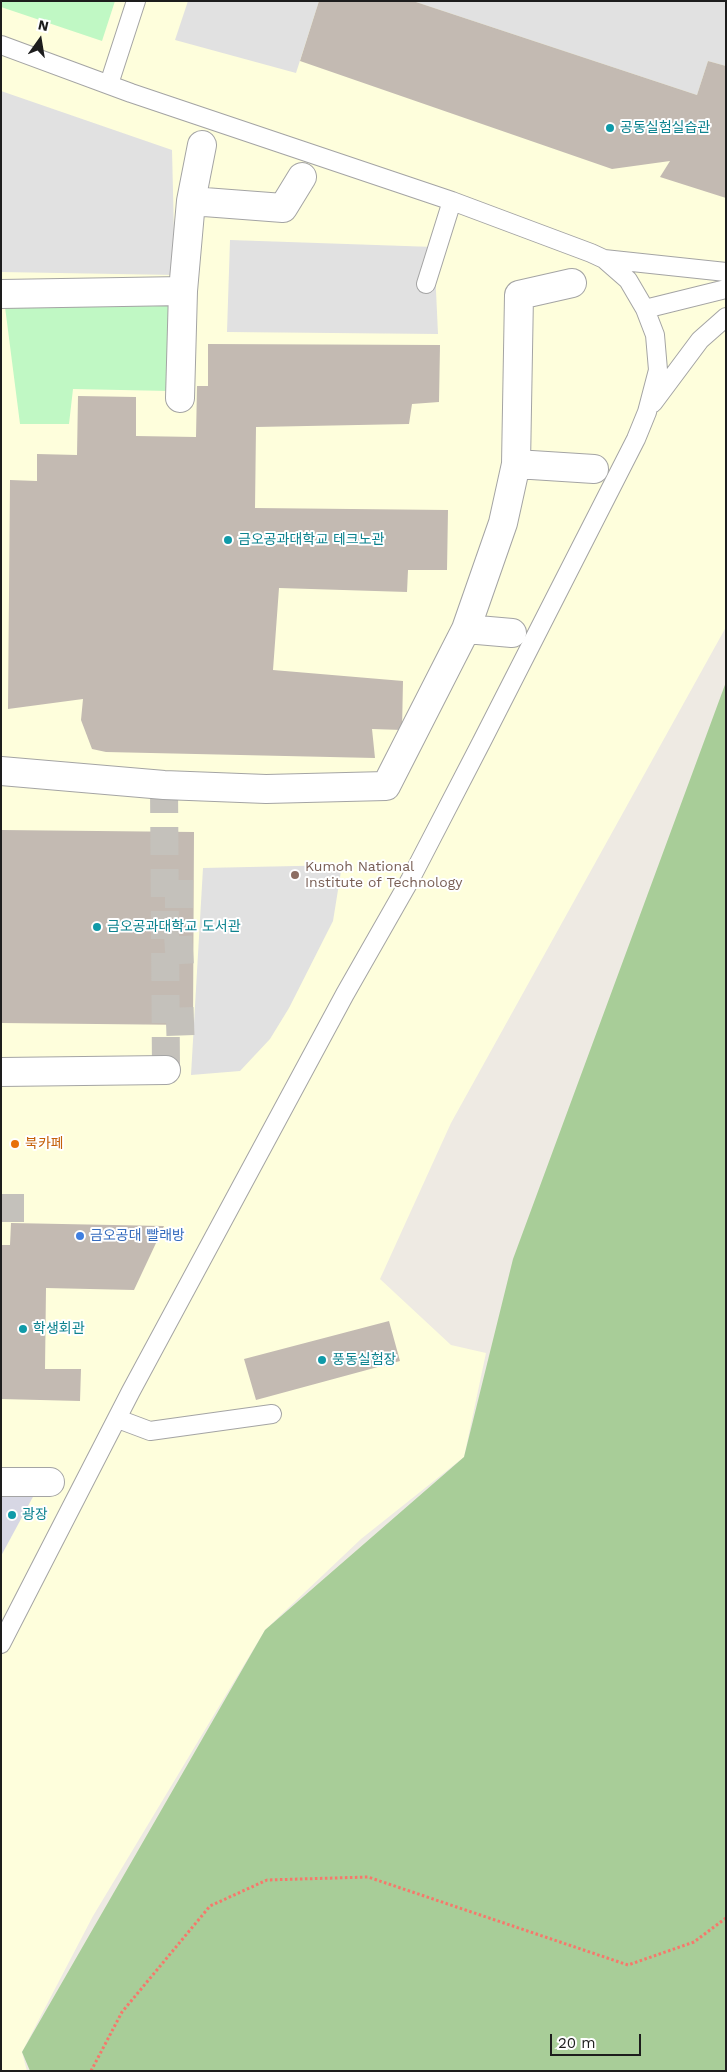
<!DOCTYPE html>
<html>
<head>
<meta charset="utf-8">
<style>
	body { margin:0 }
	#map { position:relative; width:727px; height:2072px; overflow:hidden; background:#eeeae3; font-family:"Work Sans",sans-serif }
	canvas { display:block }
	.frame { position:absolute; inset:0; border:2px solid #1d1d1d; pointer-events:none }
	.north { position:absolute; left:15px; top:15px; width:50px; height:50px; -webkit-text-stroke:4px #fff; paint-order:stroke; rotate:13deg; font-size:14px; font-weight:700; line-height:20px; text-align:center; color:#1d1d1d }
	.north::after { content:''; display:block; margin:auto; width:18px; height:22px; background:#1d1d1d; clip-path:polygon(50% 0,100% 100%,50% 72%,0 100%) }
	.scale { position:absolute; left:550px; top:2034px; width:91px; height:22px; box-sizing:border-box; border:2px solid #1d1d1d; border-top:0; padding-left:6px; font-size:15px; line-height:18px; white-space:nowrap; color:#1d1d1d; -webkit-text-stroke:4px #fff; paint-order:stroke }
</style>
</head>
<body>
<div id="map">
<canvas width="727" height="2072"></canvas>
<div class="frame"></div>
<div class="north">N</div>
<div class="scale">20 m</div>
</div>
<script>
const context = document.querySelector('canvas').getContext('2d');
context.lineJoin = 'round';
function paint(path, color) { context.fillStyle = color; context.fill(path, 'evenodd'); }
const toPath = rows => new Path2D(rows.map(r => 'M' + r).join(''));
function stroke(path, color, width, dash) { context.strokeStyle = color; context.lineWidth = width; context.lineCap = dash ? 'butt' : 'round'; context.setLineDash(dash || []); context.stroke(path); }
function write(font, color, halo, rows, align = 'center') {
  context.font = font + ' "Work Sans","Noto Sans KR",sans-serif'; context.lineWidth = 4; context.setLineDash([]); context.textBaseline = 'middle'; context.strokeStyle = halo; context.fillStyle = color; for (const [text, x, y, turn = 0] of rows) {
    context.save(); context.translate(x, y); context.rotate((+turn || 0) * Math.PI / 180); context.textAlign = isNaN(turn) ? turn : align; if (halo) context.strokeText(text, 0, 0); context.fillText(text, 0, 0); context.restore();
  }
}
const education = toPath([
	[1,1,726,1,726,627,451,1123,380,1279,451,1345,486,1353,464,1457,361,1539,265,1630,93,1916,22,2052,27,2071,1,2071]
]);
const forest = toPath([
	[726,682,726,2071,30,2071,22,2052,265,1630,464,1457,513,1259]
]);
const park = toPath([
	[1,1,115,1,102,41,1,7],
	[173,297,169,391,73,389,69,424,20,424,4,299]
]);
const parking = toPath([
	[188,1,319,1,296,73,175,40],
	[413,1,726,1,726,66,708,61,697,95],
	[1,91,172,150,175,275,1,272],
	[230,240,434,247,438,334,227,332],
	[342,865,333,921,289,1008,270,1039,240,1071,191,1075,203,868]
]);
const plaza = toPath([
	[1,1482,41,1482,1,1556]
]);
const building = toPath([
	[319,1,413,1,697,95,708,61,726,66,726,198,660,177,670,161,612,169,300,61],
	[208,344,440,345,439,402,412,404,409,424,256,427,255,508,448,510,447,570,408,570,407,592,279,588,273,670,403,681,402,730,372,729,375,758,106,752,92,749,81,720,83,699,8,709,10,480,37,481,37,454,77,455,78,396,136,397,136,436,196,437,197,386,208,386],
	[1,830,194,832,193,1025,1,1023],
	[11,1223,164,1226,134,1290,46,1288,45,1369,81,1369,80,1401,1,1399,1,1245,10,1245],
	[389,1321,400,1361,256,1400,244,1359]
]);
const streetTunnel = toPath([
	[164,785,166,1070],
	[165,894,202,894],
	[165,951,199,949],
	[166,1022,195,1021],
	[1,1208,24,1208]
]);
const path = toPath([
	[91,2071,122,2012,210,1906,267,1880,368,1877,628,1965,694,1942,726,1918]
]);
const lane = toPath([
	[1,45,131,93,452,201,591,253,604,259,628,280,645,309,655,335,658,370,647,412,636,439,481,743,410,880,345,994,131,1391,1,1644],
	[109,84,136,1],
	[604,259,726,272],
	[426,284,452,201],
	[645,309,726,289],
	[653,403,700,340,726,317],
	[118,1419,150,1431,272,1414]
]);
const street = toPath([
	[191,201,202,145],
	[183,291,191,201,283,208,302,177],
	[1,294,183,291,180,398],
	[516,464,594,469],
	[466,629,512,633],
	[1,771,164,785,266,789,386,786,466,629,503,523,516,464,519,295,572,283],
	[1,1072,166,1070],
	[1,1482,50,1482]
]);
const markers = [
	[610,128,5,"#0f9aa8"],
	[228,540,5,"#0f9aa8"],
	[295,875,5,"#8d6e63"],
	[97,927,5,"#0f9aa8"],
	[15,1144,5,"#e8710a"],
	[80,1236,5,"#3f7fe0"],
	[23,1329,5,"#0f9aa8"],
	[322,1360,5,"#0f9aa8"],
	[12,1515,5,"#0f9aa8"]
];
const cultureNames = [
	["공동실험실습관",620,128],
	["금오공과대학교 테크노관",238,540],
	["금오공과대학교 도서관",107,927],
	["학생회관",33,1329],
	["풍동실험장",332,1360],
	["광장",22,1515]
];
const educationNames = [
	["Kumoh National",305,867],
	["Institute of Technology",305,883]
];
const foodNames = [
	["북카페",25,1144]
];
const shopNames = [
	["금오공대 빨래방",90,1236]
];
paint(education, '#fefedc');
paint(forest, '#a8cd98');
paint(park, '#c0f8c4');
paint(parking, '#e1e1e1');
paint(plaza, '#d7d7e4');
paint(building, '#c3bab2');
stroke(streetTunnel, '#c4c1bb', 28, [28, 14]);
stroke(lane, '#a4a4a4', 20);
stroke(street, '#a4a4a4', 30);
stroke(path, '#f7776b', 3, [2.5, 2.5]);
stroke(lane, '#fff', 18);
stroke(street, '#fff', 28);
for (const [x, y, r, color] of markers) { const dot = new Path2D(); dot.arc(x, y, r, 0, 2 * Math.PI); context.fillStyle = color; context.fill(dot); stroke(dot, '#fff', 2); }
write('14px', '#0d838f', '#fff', cultureNames, 'left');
write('14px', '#785e54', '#fff', educationNames, 'left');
write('14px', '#c56008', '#fff', foodNames, 'left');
write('14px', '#366cbe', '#fff', shopNames, 'left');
</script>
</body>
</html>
